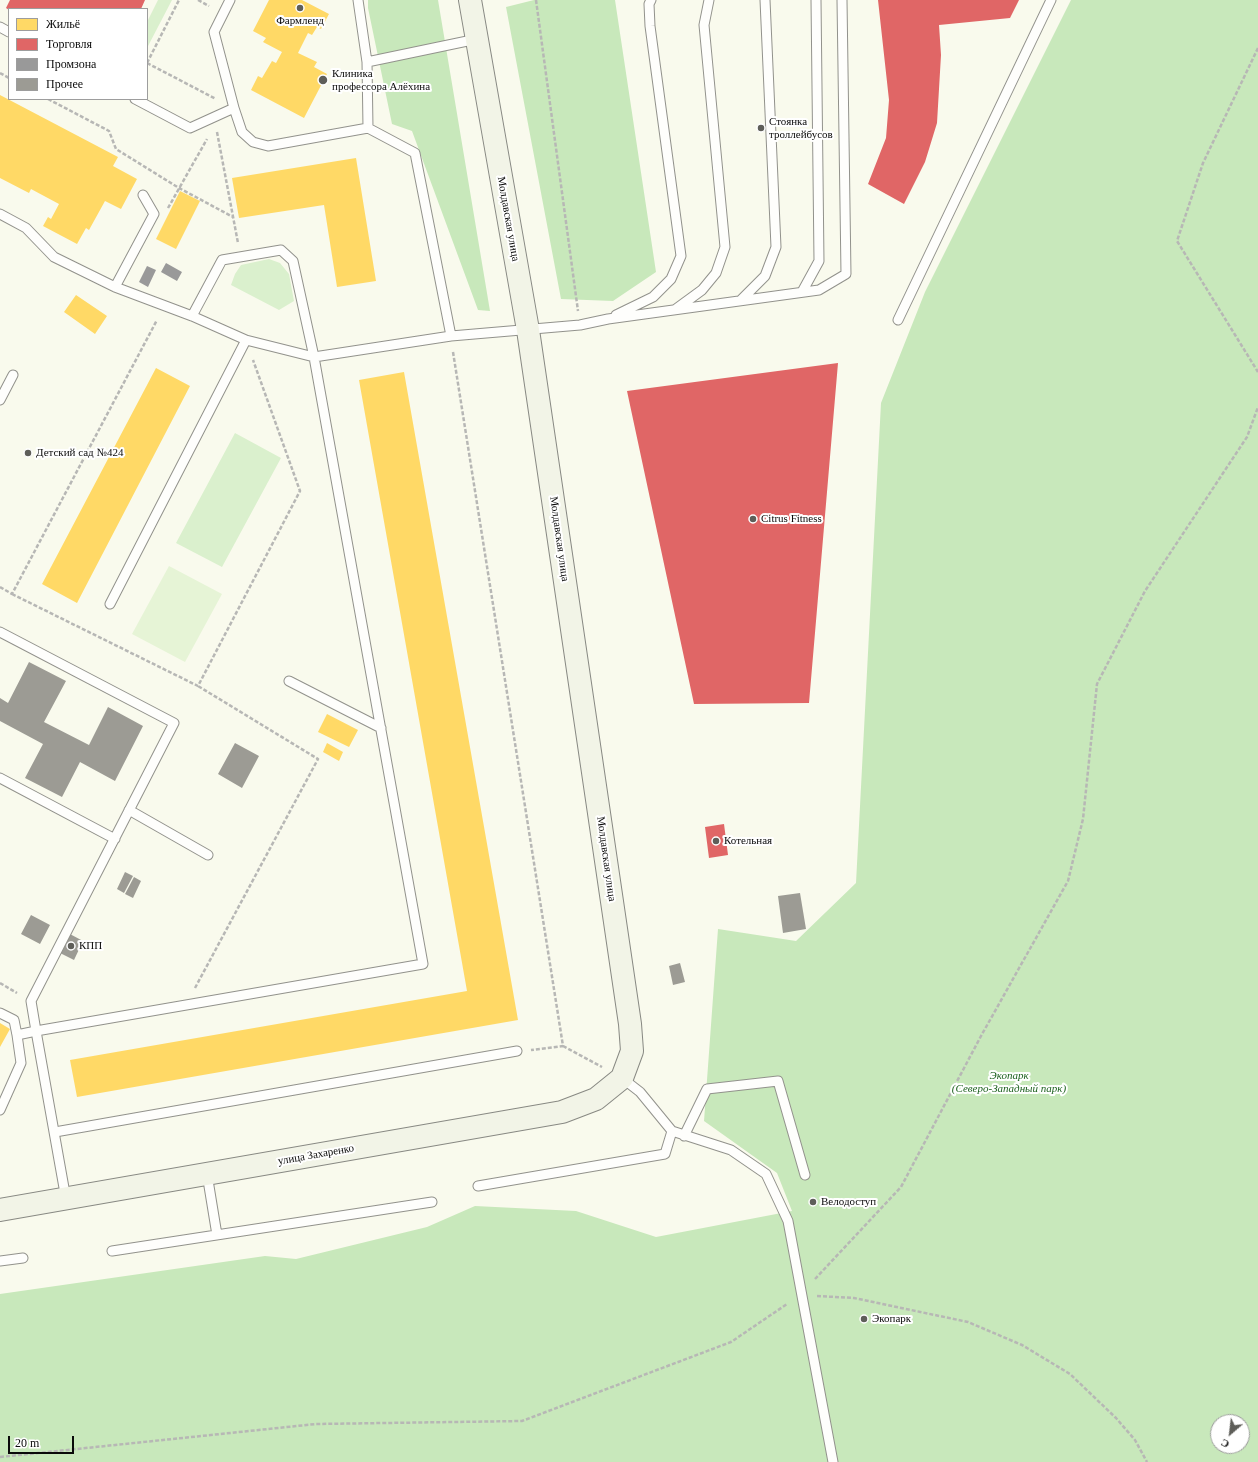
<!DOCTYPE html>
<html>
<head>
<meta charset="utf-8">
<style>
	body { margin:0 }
	#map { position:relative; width:1258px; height:1462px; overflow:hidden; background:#f9faed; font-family:Georgia,serif }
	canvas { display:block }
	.legend { position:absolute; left:8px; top:8px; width:140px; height:92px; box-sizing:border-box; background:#fff; border:1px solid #9d9d9d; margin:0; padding:5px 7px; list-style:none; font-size:12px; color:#0a0a0a }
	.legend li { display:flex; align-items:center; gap:8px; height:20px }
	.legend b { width:20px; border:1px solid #9d9d9d }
	.north { position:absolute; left:1210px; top:1414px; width:40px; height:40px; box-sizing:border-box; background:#fff; border:1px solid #9d9d9d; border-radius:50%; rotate:208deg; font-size:11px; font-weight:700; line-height:16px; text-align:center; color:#0a0a0a }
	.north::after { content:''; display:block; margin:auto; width:14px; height:18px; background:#5e5e59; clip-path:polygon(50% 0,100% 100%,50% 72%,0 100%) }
	.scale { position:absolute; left:8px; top:1436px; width:66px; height:18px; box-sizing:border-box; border:2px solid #0a0a0a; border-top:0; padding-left:5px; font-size:12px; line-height:14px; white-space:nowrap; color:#0a0a0a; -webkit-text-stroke:3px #fff; paint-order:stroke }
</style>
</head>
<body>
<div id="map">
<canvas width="1258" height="1462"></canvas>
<ul class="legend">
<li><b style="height:11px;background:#ffd966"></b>Жильё</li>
<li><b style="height:11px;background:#e06666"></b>Торговля</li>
<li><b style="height:11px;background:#999"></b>Промзона</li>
<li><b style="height:11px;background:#9c9b94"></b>Прочее</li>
</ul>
<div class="north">С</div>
<div class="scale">20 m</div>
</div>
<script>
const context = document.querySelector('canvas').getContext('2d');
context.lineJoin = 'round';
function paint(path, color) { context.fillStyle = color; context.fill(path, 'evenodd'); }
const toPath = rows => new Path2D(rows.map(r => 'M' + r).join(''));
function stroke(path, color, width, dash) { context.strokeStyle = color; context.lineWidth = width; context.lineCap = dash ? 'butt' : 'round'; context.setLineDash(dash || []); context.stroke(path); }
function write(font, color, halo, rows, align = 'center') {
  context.font = font + ' Georgia,serif'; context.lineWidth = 4; context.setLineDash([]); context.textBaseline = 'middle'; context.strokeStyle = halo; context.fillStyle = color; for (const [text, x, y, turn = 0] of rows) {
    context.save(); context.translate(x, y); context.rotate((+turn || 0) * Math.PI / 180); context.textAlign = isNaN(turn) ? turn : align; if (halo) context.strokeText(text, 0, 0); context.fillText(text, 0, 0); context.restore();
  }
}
const green = toPath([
	[158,0,172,0,147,48,147,22],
	[269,259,280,263,289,274,294,301,279,310,231,285,235,274,241,265],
	[235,433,281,458,222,567,176,543]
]);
const forest = toPath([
	[368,0,438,0,490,311,478,310,412,131,392,124,368,8],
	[534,0,615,0,656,272,613,301,561,299,506,7],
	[1071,0,1258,0,1258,1462,0,1462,0,1294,265,1256,296,1259,427,1227,475,1206,576,1211,656,1237,792,1211,777,1173,704,1121,718,929,796,941,856,883,881,403,925,292],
	[1218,1422,1242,1422,1242,1446,1218,1446]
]);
const pitch = toPath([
	[169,566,222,594,185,662,132,634]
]);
const homes = toPath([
	[269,0,302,0,329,14,321,29,317,27,312,35,308,33,298,53,317,62,314,67,327,74,304,118,251,90,258,76,262,78,272,61,276,63,282,52,263,42,266,38,253,31],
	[0,95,118,157,113,166,137,179,121,209,105,201,89,230,86,228,77,244,43,226,48,217,51,219,59,204,31,189,29,193,0,178],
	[356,158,376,281,337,287,324,205,239,218,232,178],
	[180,191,200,201,176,249,156,239],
	[76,295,107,316,95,334,64,312],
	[156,368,190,386,77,603,42,584],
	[404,372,518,1020,77,1097,70,1060,467,991,359,380],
	[327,714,358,730,349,747,318,732],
	[327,743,343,752,339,761,323,752],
	[0,1023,10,1029,0,1047]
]);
const shops = toPath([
	[10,0,145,0,141,9,9,10,6,8],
	[878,0,1019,0,1010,18,939,25,941,55,937,123,925,162,904,204,868,184,886,138,889,100],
	[838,363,809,703,694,704,627,391],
	[724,824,728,855,709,858,705,827]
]);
const industry = toPath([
	[166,263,182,272,177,281,161,272],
	[147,266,156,270,148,287,139,282]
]);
const building = toPath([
	[29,662,66,681,44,722,89,745,108,707,143,726,115,781,80,762,62,797,25,778,43,744,0,721,0,698,8,703],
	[235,743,259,756,242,788,218,774],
	[125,872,133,876,124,893,117,889],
	[134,877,141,881,133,898,125,894],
	[800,893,806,929,783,933,778,896],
	[31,915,50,925,40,944,21,934],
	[68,933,83,941,74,960,58,952],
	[680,963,685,982,673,985,669,966]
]);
const path = toPath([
	[198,0,209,6],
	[536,0,578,311],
	[1258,48,1203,163,1177,241,1258,372],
	[147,63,216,99],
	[147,63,179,0],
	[0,73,9,78],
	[48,99,109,131,116,149,179,188,233,217],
	[217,132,238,243],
	[168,208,207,139],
	[453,352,563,1046,531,1050],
	[0,587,12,594,157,320],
	[12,594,198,686,300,491,253,360],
	[0,983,17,993],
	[195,988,318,759,198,686],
	[563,1046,602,1067],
	[815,1279,901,1187,981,1036,1068,881,1083,819,1097,684,1145,591,1247,437,1258,407],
	[817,1296,854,1298,968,1322,1022,1345,1070,1374,1116,1418,1135,1440,1147,1462],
	[0,1457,316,1424,522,1421,731,1342,787,1304]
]);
const lane = toPath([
	[230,0,214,32,234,108],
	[358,0,367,62,368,128],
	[0,27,9,32],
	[367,62,477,39],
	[135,99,190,128,234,108,242,132,253,142,268,146,368,128,415,153,451,336],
	[143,195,154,214,115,287,192,316,246,340,314,357,451,336,580,325,608,319,819,290,846,274,842,0],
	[0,214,26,228,54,257,115,287],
	[802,292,819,261,816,0],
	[741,300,765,276,776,247,765,0],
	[676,309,702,290,716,273,725,247,704,25,709,0],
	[616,315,653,297,671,279,681,256,650,26,649,4,651,0],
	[898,320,1051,0],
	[0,400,13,375],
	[110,604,246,340],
	[0,632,174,723,31,1001,36,1031,17,1035,21,1063,0,1110],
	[289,681,381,728],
	[0,778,115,839],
	[129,810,208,855],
	[0,1013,14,1020,17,1035],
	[622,1078,640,1092,672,1131,731,1150,766,1174,788,1221,833,1462],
	[55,1132,517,1051],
	[684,1136,707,1089,778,1081,805,1175],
	[207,1174,217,1235],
	[478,1186,665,1154,672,1131],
	[66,1199,36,1031,423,964,314,357,293,261,281,250,222,260,192,316],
	[112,1251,432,1202],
	[0,1261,23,1258]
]);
const secondary = toPath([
	[0,1210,562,1112,596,1099,622,1078,632,1051,630,1024,528,330,470,0]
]);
const markers = [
	[300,8,4,"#5e5e59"],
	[323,80,5,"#5e5e59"],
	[761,128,4,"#5e5e59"],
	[28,453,4,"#5e5e59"],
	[753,519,4,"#5e5e59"],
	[716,841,4,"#5e5e59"],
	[71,946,4,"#5e5e59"],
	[813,1202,4,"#5e5e59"],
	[864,1319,4,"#5e5e59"]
];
const poiNames = [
	["Фармленд",300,21,"center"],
	["Клиника",332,74],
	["профессора Алёхина",332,87],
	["Стоянка",769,122],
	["троллейбусов",769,135],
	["Детский сад №424",36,453],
	["Citrus Fitness",761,519],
	["Котельная",724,841],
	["КПП",79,946],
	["Велодоступ",821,1202],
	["Экопарк",872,1319]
];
const streetNames = [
	["Молдавская улица",508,219,80],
	["Молдавская улица",559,539,82],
	["Молдавская улица",606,859,82],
	["улица Захаренко",316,1155,-10]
];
const parkNames = [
	["Экопарк",1009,1076],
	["(Северо-Западный парк)",1009,1089]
];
paint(green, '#daf0cd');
paint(forest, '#c8e8bb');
paint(pitch, '#e6f4d6');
paint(homes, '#ffd966');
paint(shops, '#e06666');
paint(industry, '#999');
paint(building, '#9c9b94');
stroke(lane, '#92928c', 11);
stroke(secondary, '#888983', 24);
stroke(path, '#b7b7b5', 2.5, [4, 2]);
stroke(lane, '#fefefc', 9);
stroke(secondary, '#f2f4e7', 22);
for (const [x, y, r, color] of markers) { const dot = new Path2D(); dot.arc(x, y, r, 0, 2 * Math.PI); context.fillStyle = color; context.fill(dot); stroke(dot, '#fff', 1.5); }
write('11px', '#0a0a0a', '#fff', poiNames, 'left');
write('11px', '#0a0a0a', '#fff', streetNames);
write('italic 11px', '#1c611e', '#fff', parkNames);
</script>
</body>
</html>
